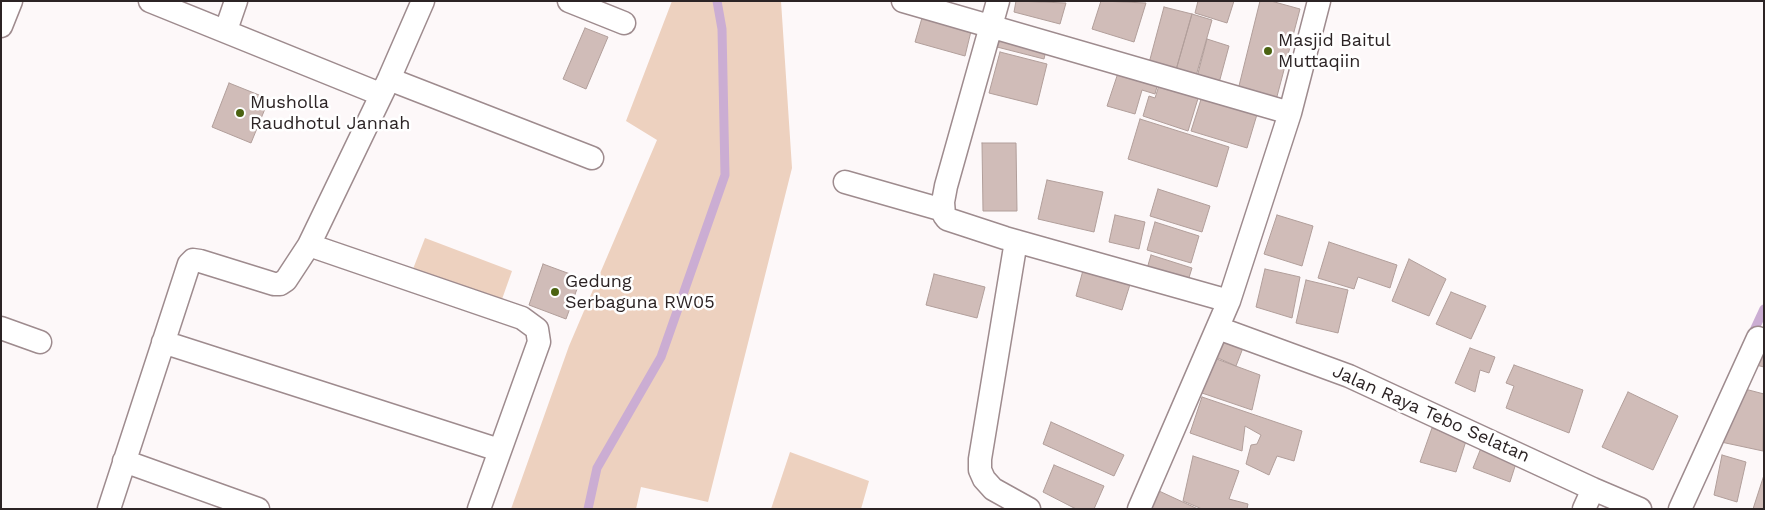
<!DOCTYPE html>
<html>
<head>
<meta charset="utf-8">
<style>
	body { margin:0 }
	#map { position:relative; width:1765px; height:510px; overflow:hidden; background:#fdf8f9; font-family:"Work Sans",sans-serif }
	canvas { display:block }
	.frame { position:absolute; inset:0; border:2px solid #2c2425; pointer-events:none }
</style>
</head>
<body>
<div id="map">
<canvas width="1765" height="510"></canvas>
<div class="frame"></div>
</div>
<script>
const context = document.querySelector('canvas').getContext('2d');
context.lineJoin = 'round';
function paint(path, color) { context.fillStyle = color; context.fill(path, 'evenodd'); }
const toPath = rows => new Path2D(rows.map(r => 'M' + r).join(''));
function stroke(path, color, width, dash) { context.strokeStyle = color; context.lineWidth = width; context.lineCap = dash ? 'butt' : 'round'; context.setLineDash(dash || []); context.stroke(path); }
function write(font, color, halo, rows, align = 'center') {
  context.font = font + ' "Work Sans",sans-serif'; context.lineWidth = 5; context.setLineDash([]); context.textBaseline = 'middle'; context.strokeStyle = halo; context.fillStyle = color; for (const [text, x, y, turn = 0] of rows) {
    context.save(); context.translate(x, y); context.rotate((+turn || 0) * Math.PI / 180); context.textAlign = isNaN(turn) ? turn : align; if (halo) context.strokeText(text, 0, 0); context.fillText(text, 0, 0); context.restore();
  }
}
const green = toPath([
	[672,1,781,1,792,168,708,502,641,487,636,509,511,509,569,346,657,140,626,121],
	[425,238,512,271,501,302,413,269],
	[790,452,869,481,861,509,771,509]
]);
const stream = toPath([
	[1751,337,1764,309],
	[588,509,597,468,661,357,725,175,722,29,717,1]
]);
const building = toPath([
	[1016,1,1066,3,1060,24,1014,12,1016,1],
	[1101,1,1146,3,1134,42,1092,29,1101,1],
	[1198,1,1234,1,1227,23,1195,13,1198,1],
	[1260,1,1271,1,1300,9,1275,104,1237,94,1260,1],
	[1164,7,1192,14,1176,70,1149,63,1164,7],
	[924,11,973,23,965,56,915,42,924,11],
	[1192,14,1212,20,1196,76,1176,70,1192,14],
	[585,28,608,37,586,89,563,79,585,28],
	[1002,36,1047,46,1044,59,997,47,1002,36],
	[1207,39,1229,46,1219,83,1197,77,1207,39],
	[1000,52,1047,64,1037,105,989,93,1000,52],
	[1120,67,1159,79,1155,94,1142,90,1135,114,1107,106,1120,67],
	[1161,79,1200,92,1188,131,1143,116,1149,96,1155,98,1161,79],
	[229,83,269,99,251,143,212,127,229,83],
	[1203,93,1258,111,1247,148,1191,131,1203,93],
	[1140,119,1229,147,1217,187,1128,159,1140,119],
	[982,143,1016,143,1017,211,983,211,982,143],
	[1047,180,1103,192,1094,232,1038,219,1047,180],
	[1158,189,1210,206,1202,232,1150,216,1158,189],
	[1115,215,1145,222,1139,249,1109,242,1115,215],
	[1277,215,1313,226,1302,266,1264,254,1277,215],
	[1155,222,1199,236,1191,263,1147,250,1155,222],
	[1329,242,1397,265,1390,288,1358,277,1354,289,1318,278,1329,242],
	[1151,255,1192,268,1187,284,1146,272,1151,255],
	[1409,259,1446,279,1429,316,1392,301,1409,259],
	[1085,263,1132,278,1122,310,1076,296,1085,263],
	[543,264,581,278,566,319,529,305,543,264],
	[1265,269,1300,277,1292,318,1256,307,1265,269],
	[934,274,985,287,977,318,926,305,934,274],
	[1306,280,1348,290,1338,333,1296,323,1306,280],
	[1451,292,1486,306,1471,339,1436,324,1451,292],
	[1221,331,1246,340,1236,366,1211,355,1221,331],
	[1470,348,1495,357,1489,373,1480,370,1475,392,1455,383,1470,348],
	[1764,351,1764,367,1752,364,1764,351],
	[1214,358,1260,375,1252,410,1199,392,1214,358],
	[1514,365,1583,390,1569,433,1506,408,1514,386,1506,383,1514,365],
	[1741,388,1764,394,1763,451,1721,442,1741,388],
	[1628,392,1678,416,1653,470,1602,447,1628,392],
	[1202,397,1302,431,1294,461,1277,456,1269,475,1246,464,1251,445,1257,444,1261,435,1245,426,1242,451,1190,433,1202,397],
	[1051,422,1124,455,1114,476,1043,444,1051,422],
	[1432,428,1466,441,1456,472,1420,462,1432,428],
	[1483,443,1518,457,1510,482,1473,468,1483,443],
	[1722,455,1746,462,1737,502,1714,495,1722,455],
	[1193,456,1239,471,1229,499,1248,504,1247,509,1202,509,1183,501,1193,456],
	[1054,465,1104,486,1094,509,1076,509,1043,492,1054,465],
	[1764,475,1764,509,1753,509,1764,475],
	[1159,491,1198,509,1151,509,1159,491]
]);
const minor = toPath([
	[150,1,380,94],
	[569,1,624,23],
	[903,1,1290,113],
	[998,1,946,186,943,202,944,215,947,219,1005,238,1229,301],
	[1,26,11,1],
	[226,30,236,1],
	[389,79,592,158],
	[845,182,943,210],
	[1016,241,980,459,980,470,984,479,993,489,1029,509],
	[309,245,522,318,537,329,539,342,479,509],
	[1,328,40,342],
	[1218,328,1349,376,1593,489,1640,509],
	[163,342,499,450],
	[124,461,258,509],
	[109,509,189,264,193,260,200,261,274,284,280,284,286,280,309,245,389,79,423,1],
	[1139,509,1229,301,1290,113,1319,1],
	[1584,509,1593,489],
	[1680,509,1758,338]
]);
const markers = [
	[1268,51,5,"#4b6311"],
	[240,113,5,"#4b6311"],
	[555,292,5,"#4b6311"]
];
const poiNames = [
	["Masjid Baitul",1278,41],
	["Muttaqiin",1278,62],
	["Musholla",250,103],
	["Raudhotul Jannah",250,124],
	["Gedung",565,282],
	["Serbaguna RW05",565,303]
];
const streetNames = [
	["Jalan Raya Tebo Selatan",1431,414,24]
];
paint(green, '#edd1bf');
stroke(stream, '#cbadd3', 9);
paint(building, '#d0bcb8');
stroke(building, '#b19e9a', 1);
stroke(minor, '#9e8b8e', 25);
stroke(minor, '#fff', 22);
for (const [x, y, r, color] of markers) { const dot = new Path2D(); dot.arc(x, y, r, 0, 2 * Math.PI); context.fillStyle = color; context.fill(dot); stroke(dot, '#fff', 2); }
write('18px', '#2c2425', '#fff', poiNames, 'left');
write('18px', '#2c2425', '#fff', streetNames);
</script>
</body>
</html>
